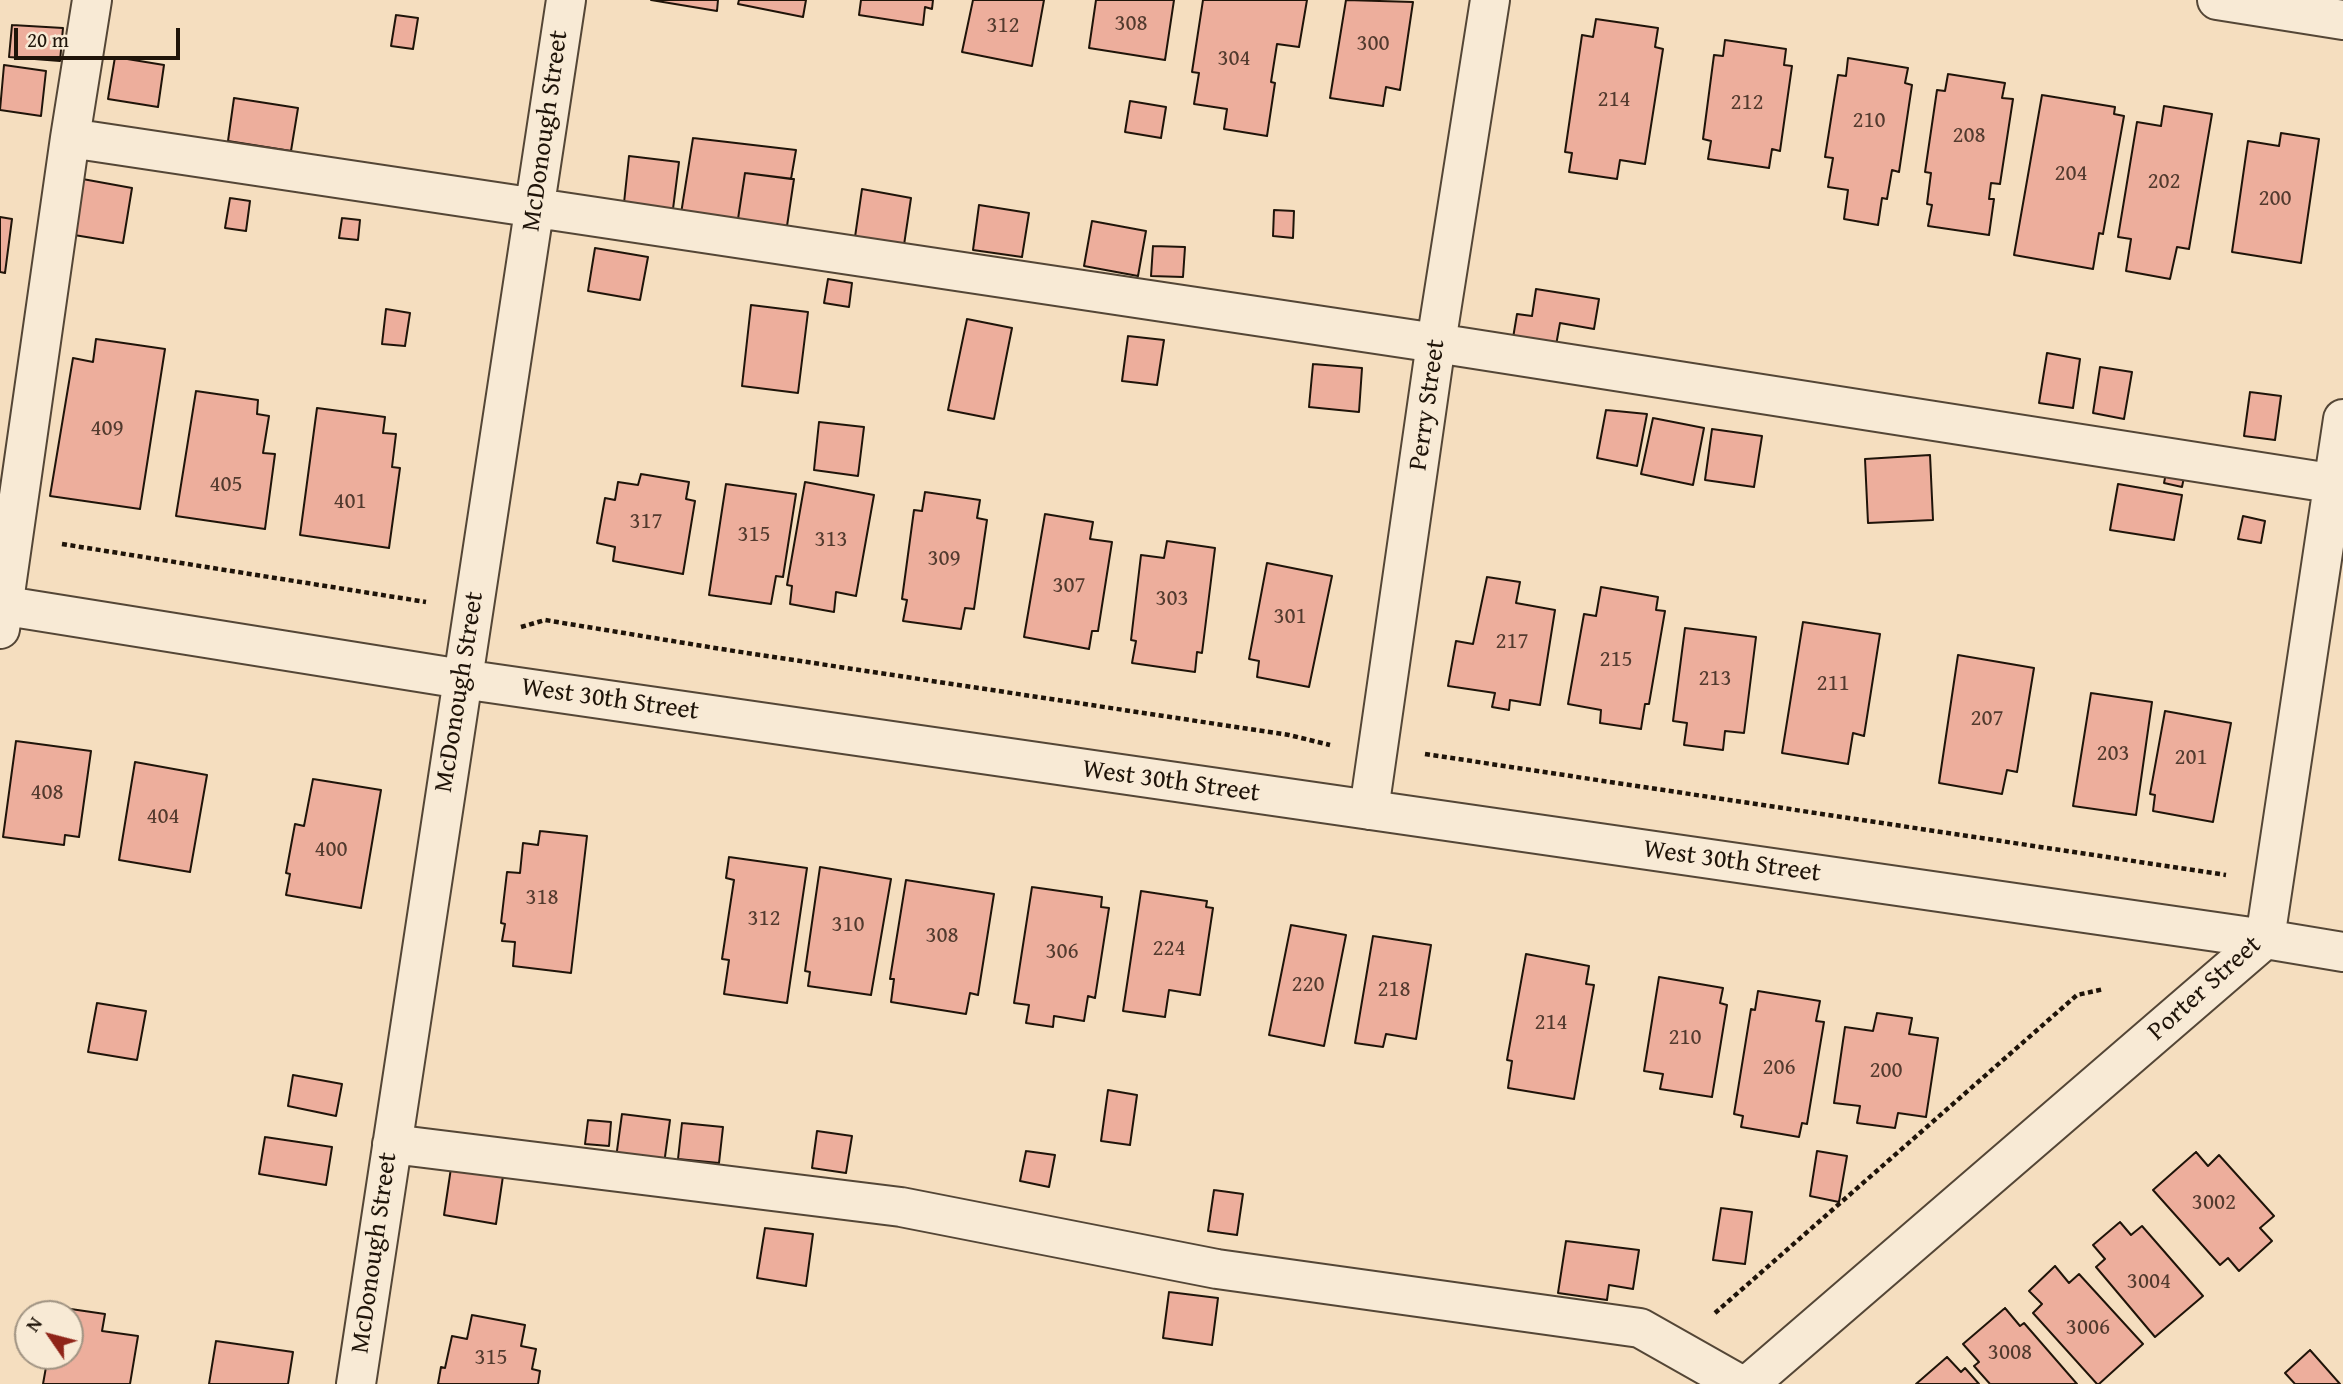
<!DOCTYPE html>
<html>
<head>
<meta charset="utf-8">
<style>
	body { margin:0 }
	#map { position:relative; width:2343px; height:1384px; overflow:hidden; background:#f5debf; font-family:"Gentium Book Plus",serif }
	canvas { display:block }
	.north { position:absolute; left:14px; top:1300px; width:70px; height:70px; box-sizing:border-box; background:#f8ead5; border:2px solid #a19483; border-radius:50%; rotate:305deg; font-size:19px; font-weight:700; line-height:28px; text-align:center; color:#1f1409 }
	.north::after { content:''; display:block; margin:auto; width:24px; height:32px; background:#8f2418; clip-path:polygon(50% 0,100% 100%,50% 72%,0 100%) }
	.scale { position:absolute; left:14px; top:28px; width:166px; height:32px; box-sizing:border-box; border:4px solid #1f1409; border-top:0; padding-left:9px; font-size:21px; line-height:24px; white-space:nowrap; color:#1f1409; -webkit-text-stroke:5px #f8ead5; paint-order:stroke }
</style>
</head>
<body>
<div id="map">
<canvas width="2343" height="1384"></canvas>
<div class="north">N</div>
<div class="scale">20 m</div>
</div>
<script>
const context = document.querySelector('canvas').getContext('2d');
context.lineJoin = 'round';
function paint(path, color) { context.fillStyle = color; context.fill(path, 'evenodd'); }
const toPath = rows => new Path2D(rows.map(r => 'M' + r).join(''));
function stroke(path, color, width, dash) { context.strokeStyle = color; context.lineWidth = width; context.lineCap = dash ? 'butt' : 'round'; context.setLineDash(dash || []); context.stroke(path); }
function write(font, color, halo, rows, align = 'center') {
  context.font = font + ' "Gentium Book Plus",serif'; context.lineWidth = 5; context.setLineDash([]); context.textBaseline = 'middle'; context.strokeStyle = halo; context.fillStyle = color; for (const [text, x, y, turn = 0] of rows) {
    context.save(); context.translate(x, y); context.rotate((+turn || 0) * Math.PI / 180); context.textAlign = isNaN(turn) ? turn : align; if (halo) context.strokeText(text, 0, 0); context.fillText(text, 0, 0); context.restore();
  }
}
const building = toPath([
	[651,0,718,0,717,11,651,0],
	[739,0,806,0,803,17,738,4,739,0],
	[861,0,933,0,932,9,925,7,923,25,859,15,861,0],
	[973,0,1044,0,1032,66,962,52,973,0],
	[1096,0,1174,0,1165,60,1089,48,1096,0],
	[1203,0,1307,0,1299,47,1277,44,1271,82,1275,83,1267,136,1224,129,1227,109,1194,104,1199,73,1192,72,1203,0],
	[1346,0,1413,2,1400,90,1386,87,1383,106,1330,98,1346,0],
	[396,15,418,18,413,49,391,46,396,15],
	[1596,19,1658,28,1655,47,1663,49,1645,164,1620,160,1617,179,1569,172,1572,153,1565,152,1582,35,1593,37,1596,19],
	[12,25,63,28,60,61,9,57,12,25],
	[1725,40,1786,49,1784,65,1792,66,1780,151,1772,149,1769,168,1708,159,1711,141,1703,139,1714,55,1723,56,1725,40],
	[115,57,164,65,158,107,108,99,115,57],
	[1848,58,1908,68,1905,83,1912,85,1899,172,1892,170,1887,199,1882,198,1878,225,1844,219,1848,190,1828,187,1833,158,1825,157,1838,75,1846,76,1848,58],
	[4,65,46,71,41,116,0,110,4,65],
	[1948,74,2005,83,2002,98,2013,99,2000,184,1991,183,1989,199,1994,199,1989,235,1928,226,1932,205,1927,204,1931,173,1925,172,1937,90,1945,91,1948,74],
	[2042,95,2115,107,2114,114,2124,116,2103,234,2099,233,2093,269,2014,255,2042,95],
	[234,98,298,108,291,151,228,141,234,98],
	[1130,101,1166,107,1161,138,1125,132,1130,101],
	[2164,106,2212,114,2189,249,2177,247,2170,279,2126,271,2131,239,2118,237,2137,122,2161,126,2164,106],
	[2281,133,2319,139,2301,263,2232,252,2248,141,2279,146,2281,133],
	[693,138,796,150,791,179,745,173,738,219,680,220,693,138],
	[629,156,679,162,673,209,624,203,629,156],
	[745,173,794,179,787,226,738,219,745,173],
	[77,178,132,188,123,243,68,234,77,178],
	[862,189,911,198,904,245,855,237,862,189],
	[230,198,250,201,246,231,225,228,230,198],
	[979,205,1029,213,1022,257,973,250,979,205],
	[1274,210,1294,211,1293,238,1273,236,1274,210],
	[0,217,12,219,5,273,0,272,0,217],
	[342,218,360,220,358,240,339,238,342,218],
	[1092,221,1146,231,1138,276,1084,266,1092,221],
	[1153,246,1185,247,1183,277,1151,276,1153,246],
	[595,248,648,257,640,300,588,291,595,248],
	[828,279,852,283,849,307,824,303,828,279],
	[1536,289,1599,299,1594,329,1560,323,1555,351,1512,344,1517,314,1532,316,1536,289],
	[751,305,808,312,798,393,742,386,751,305],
	[386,309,410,313,405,346,382,344,386,309],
	[967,319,1012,328,994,419,948,410,967,319],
	[1128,336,1164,340,1157,385,1122,381,1128,336],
	[96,339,165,349,140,509,50,496,73,358,93,362,96,339],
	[2047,353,2080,359,2073,408,2039,403,2047,353],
	[1313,364,1362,368,1359,412,1309,407,1313,364],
	[2100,367,2132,372,2124,419,2093,413,2100,367],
	[196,391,258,400,257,414,269,416,263,453,275,454,265,529,176,516,196,391],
	[2250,392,2281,396,2275,440,2244,436,2250,392],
	[317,408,385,417,383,433,396,434,392,467,400,468,389,548,300,535,317,408],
	[1606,410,1647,414,1637,466,1597,458,1606,410],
	[1653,418,1704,428,1693,485,1641,474,1653,418],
	[819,422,864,427,858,476,814,470,819,422],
	[1712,429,1762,436,1754,487,1705,480,1712,429],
	[1930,455,1933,520,1868,523,1865,459,1930,455],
	[2166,473,2184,477,2182,487,2164,483,2166,473],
	[641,474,689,482,686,499,695,501,683,574,613,561,615,547,597,543,605,498,615,500,618,482,638,485,641,474],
	[805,482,874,495,856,596,836,592,834,612,790,604,792,586,787,585,805,482],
	[726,484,796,494,783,577,776,576,771,604,709,595,726,484],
	[2118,484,2182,495,2174,540,2110,530,2118,484],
	[925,492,980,500,977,518,987,520,974,609,965,608,961,629,903,621,907,600,902,599,914,510,922,511,925,492],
	[1045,514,1093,522,1090,539,1112,542,1098,631,1092,631,1089,649,1024,637,1045,514],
	[2243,516,2265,521,2261,543,2238,539,2243,516],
	[1167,541,1215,548,1202,653,1197,652,1195,672,1132,663,1136,641,1131,640,1141,555,1164,558,1167,541],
	[1267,563,1332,576,1309,687,1257,677,1259,661,1249,659,1267,563],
	[1487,577,1520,582,1516,603,1555,610,1540,705,1510,700,1509,710,1492,707,1495,693,1448,686,1456,641,1473,644,1487,577],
	[1601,587,1658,597,1656,610,1665,611,1649,704,1645,704,1641,729,1600,723,1601,710,1568,704,1584,614,1596,616,1601,587],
	[1803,622,1880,634,1864,736,1853,733,1848,764,1782,753,1803,622],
	[1685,628,1756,637,1744,733,1725,731,1723,750,1684,745,1687,723,1673,721,1685,628],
	[1958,655,2034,668,2017,772,2007,770,2002,794,1939,783,1958,655],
	[2091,693,2152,702,2136,815,2073,806,2091,693],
	[2165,711,2231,723,2213,822,2153,811,2155,795,2150,794,2165,711],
	[16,741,91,751,79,837,65,835,64,845,3,837,16,741],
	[135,762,207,775,190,872,119,860,135,762],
	[313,779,381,790,361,908,286,895,290,874,286,873,295,824,304,826,313,779],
	[540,831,587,836,571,973,513,966,515,942,502,941,505,924,501,923,507,872,520,873,523,843,538,845,540,831],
	[729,857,807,868,787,1003,724,994,729,960,722,959,734,880,726,878,729,857],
	[820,867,891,879,871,995,808,986,810,972,805,971,820,867],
	[906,880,994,894,978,995,970,993,966,1014,891,1002,894,979,890,979,906,880],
	[1032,887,1102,897,1101,907,1109,908,1095,998,1088,996,1084,1021,1054,1016,1053,1027,1026,1023,1029,1005,1014,1003,1032,887],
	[1141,891,1207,901,1206,907,1213,908,1200,995,1169,990,1165,1017,1123,1011,1141,891],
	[1291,925,1346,935,1324,1046,1269,1035,1291,925],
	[1373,936,1431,945,1416,1039,1386,1034,1383,1047,1355,1043,1373,936],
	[1526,954,1589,966,1586,984,1594,985,1574,1099,1508,1088,1512,1061,1507,1060,1526,954],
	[1659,977,1723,988,1720,1003,1727,1005,1712,1097,1660,1089,1663,1074,1644,1071,1659,977],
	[1758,991,1820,1001,1816,1021,1824,1022,1807,1124,1802,1123,1799,1137,1741,1127,1743,1116,1734,1114,1751,1009,1755,1010,1758,991],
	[97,1003,146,1011,137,1060,88,1052,97,1003],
	[1877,1013,1912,1018,1909,1034,1938,1038,1926,1117,1898,1113,1895,1128,1857,1123,1860,1106,1834,1103,1845,1027,1873,1031,1877,1013],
	[293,1075,342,1084,336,1116,288,1106,293,1075],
	[1108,1090,1137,1095,1130,1145,1101,1141,1108,1090],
	[622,1114,670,1120,664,1164,616,1158,622,1114],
	[588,1120,611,1122,609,1146,585,1144,588,1120],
	[682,1123,723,1127,719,1163,678,1159,682,1123],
	[817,1131,852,1136,846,1173,812,1168,817,1131],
	[265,1137,332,1147,326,1185,259,1174,265,1137],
	[1026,1151,1055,1155,1049,1187,1020,1181,1026,1151],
	[1817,1151,1847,1156,1839,1202,1810,1196,1817,1151],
	[2196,1152,2208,1166,2219,1155,2274,1216,2260,1228,2272,1241,2239,1271,2228,1258,2220,1265,2153,1190,2196,1152],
	[451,1168,503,1176,496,1224,444,1215,451,1168],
	[1214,1190,1243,1194,1237,1235,1208,1231,1214,1190],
	[1721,1208,1752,1212,1745,1264,1713,1260,1721,1208],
	[2120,1222,2131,1235,2142,1226,2203,1296,2155,1337,2096,1267,2105,1259,2093,1245,2120,1222],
	[765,1228,813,1234,806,1286,757,1278,765,1228],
	[1566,1241,1639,1250,1633,1289,1609,1285,1607,1300,1558,1293,1566,1241],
	[2055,1266,2069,1283,2079,1274,2143,1344,2099,1384,2097,1384,2033,1313,2042,1304,2029,1291,2055,1266],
	[1169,1292,1218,1298,1212,1345,1163,1338,1169,1292],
	[57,1307,105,1314,102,1331,138,1336,130,1384,43,1384,48,1356,70,1356,70,1314,56,1314,57,1307],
	[2005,1308,2020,1326,2024,1323,2077,1384,1990,1384,1974,1366,1979,1362,1963,1344,2005,1308],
	[472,1315,525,1325,521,1346,536,1349,532,1369,540,1371,538,1384,438,1384,441,1367,445,1368,452,1336,467,1339,472,1315],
	[216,1341,293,1352,288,1384,209,1384,216,1341],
	[2310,1350,2340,1384,2295,1384,2285,1373,2310,1350],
	[1947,1357,1961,1372,1965,1368,1979,1384,1916,1384,1947,1357]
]);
const path = toPath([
	[62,544,426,602],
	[521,627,545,620,721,649,1289,735,1330,745],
	[1425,754,2226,875],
	[1715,1313,2077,995,2104,989]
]);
const minor = toPath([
	[2217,0,2343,20],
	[70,138,1436,343,2343,485],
	[0,605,462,679,2265,939,2343,952],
	[0,629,70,138,92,0],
	[1369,810,1436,343,1490,0],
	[392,1144,901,1207,1217,1269,1640,1328,1739,1384],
	[356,1384,566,0],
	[1749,1384,2265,939,2343,419]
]);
const numberNames = [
	["308",1131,24],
	["312",1003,26],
	["300",1373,44],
	["304",1234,59],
	["214",1614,100],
	["212",1747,103],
	["210",1869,121],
	["208",1969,136],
	["204",2071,174],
	["202",2164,182],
	["200",2275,199],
	["409",107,429],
	["405",226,485],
	["401",350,502],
	["317",646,522],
	["315",754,535],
	["313",831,540],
	["309",944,559],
	["307",1069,586],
	["303",1172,599],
	["301",1290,617],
	["217",1512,642],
	["215",1616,660],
	["213",1715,679],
	["211",1833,684],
	["207",1987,719],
	["203",2113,754],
	["201",2191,758],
	["408",47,793],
	["404",163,817],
	["400",331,850],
	["318",542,898],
	["312",764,919],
	["310",848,925],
	["308",942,936],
	["224",1169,949],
	["306",1062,952],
	["220",1308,985],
	["218",1394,990],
	["214",1551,1023],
	["210",1685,1038],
	["206",1779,1068],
	["200",1886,1071],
	["3002",2214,1203],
	["3004",2149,1282],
	["3006",2088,1328],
	["3008",2010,1353],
	["315",491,1358]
];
const streetNames = [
	["McDonough Street",546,131,-82],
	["Perry Street",1428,405,-82],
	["McDonough Street",460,692,-81],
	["West 30th Street",610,700,8],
	["West 30th Street",1171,782,8],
	["West 30th Street",1732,862,8],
	["Porter Street",2205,989,-42],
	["McDonough Street",375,1253,-82]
];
paint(building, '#edae9c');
stroke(building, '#1f1409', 2);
stroke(minor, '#544636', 42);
stroke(path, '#1f1409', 4.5, [5, 3.5]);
stroke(minor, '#f8ead5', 38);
write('23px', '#523a2e', null, numberNames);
write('26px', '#1f1409', '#f8ead5', streetNames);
</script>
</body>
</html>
